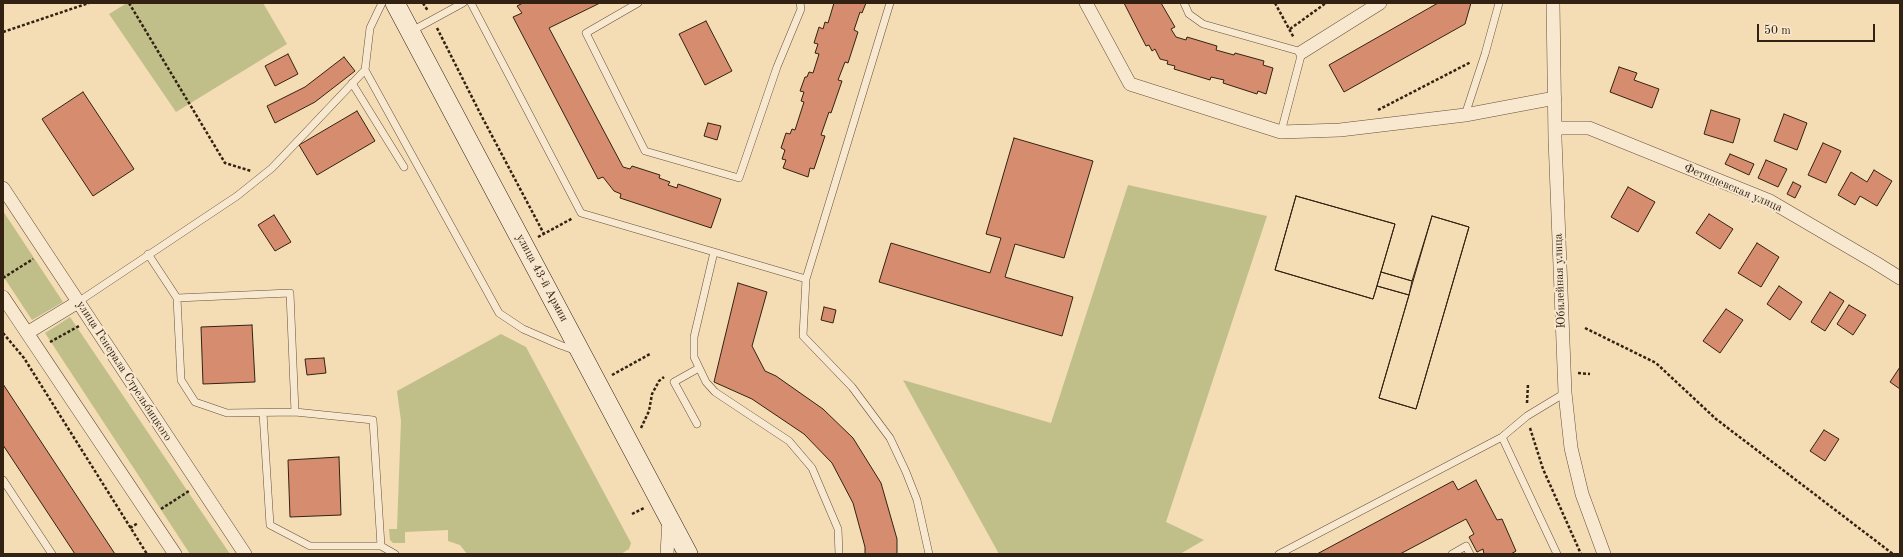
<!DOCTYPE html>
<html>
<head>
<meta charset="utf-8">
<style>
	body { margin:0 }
	#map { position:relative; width:1903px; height:557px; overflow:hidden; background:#f4dcb5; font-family:"Old Standard TT",serif }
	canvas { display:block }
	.frame { position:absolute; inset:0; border:4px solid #332212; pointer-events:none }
	.scale { position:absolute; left:1757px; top:24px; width:118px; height:18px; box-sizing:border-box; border:2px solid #332212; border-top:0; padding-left:5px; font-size:12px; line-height:14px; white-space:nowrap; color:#332212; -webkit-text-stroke:3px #f8e8cf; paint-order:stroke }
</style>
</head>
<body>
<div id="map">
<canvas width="1903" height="557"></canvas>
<div class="frame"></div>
<div class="scale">50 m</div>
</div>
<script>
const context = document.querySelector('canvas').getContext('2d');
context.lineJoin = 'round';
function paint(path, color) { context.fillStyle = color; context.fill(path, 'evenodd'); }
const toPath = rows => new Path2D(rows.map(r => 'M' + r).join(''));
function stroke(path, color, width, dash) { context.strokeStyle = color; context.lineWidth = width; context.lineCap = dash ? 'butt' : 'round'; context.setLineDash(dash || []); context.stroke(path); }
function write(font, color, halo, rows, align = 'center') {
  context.font = font + ' "Old Standard TT",serif'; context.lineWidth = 4; context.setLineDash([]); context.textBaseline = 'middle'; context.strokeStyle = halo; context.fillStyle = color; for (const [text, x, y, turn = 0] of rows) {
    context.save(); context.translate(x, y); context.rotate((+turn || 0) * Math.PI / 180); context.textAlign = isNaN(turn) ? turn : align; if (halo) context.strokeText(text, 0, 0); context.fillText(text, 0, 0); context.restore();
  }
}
const green = toPath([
	[127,3,263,3,287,44,176,112,109,14],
	[1128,185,1267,216,1166,522,1204,540,1180,554,999,554,903,380,1051,423],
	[3,211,63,302,32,320,3,276],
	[70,317,230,554,190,554,45,333],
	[501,334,526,347,631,543,629,549,621,554,467,554,460,545,448,541,448,530,405,532,405,543,393,543,390,540,389,529,397,529,401,421,397,391]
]);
const building = toPath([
	[523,3,600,3,549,28,623,167,630,169,632,166,660,175,659,178,670,182,668,185,677,188,678,184,721,199,711,228,620,198,621,194,614,191,603,177,598,179,513,17,522,13,517,6,523,3],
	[834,3,866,3,862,13,860,12,854,30,858,32,848,63,845,62,838,80,842,81,831,113,829,112,821,135,825,136,814,169,810,168,808,177,783,168,786,160,782,159,785,150,781,148,786,133,790,134,792,129,795,130,804,102,801,101,804,92,800,91,805,77,807,77,809,72,813,73,819,54,815,53,818,44,814,43,819,27,823,29,825,22,828,23,834,3],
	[1124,3,1161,3,1175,27,1171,29,1176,37,1186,40,1187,37,1217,46,1216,50,1234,55,1235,53,1264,61,1263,65,1273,68,1266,94,1258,91,1257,94,1223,83,1224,80,1211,77,1210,80,1174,69,1175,66,1167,64,1168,61,1160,59,1155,49,1152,51,1149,45,1146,46,1124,3],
	[1438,3,1471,3,1465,24,1344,92,1329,65,1438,3],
	[706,21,732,71,705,85,679,34,706,21],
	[288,54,298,74,275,86,265,66,288,54],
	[344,57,355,71,315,102,275,123,267,106,305,87,344,57],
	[1619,67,1637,73,1634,80,1659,89,1652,108,1610,92,1619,67],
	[83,92,134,169,93,196,42,119,83,92],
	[1711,110,1740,119,1733,143,1704,134,1711,110],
	[357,111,375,141,317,175,299,145,357,111],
	[1784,114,1807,123,1797,150,1774,141,1784,114],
	[708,123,721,126,717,140,704,136,708,123],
	[1014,138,1093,161,1064,258,1015,244,1005,277,1073,297,1062,336,879,282,891,243,990,273,1001,238,986,234,1014,138],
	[1823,143,1841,151,1826,183,1808,175,1823,143],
	[1730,154,1754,164,1749,175,1725,164,1730,154],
	[1766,160,1787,169,1778,187,1758,178,1766,160],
	[1874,170,1892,181,1877,206,1860,196,1855,205,1838,195,1851,172,1867,182,1874,170],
	[1793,182,1801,186,1795,198,1787,194,1793,182],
	[1628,187,1655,202,1638,232,1611,217,1628,187],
	[1296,196,1395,224,1373,299,1275,270,1296,196],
	[1296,196,1395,224,1381,272,1412,281,1432,216,1469,227,1416,409,1379,398,1409,295,1377,286,1373,299,1275,270,1296,196],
	[1709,214,1733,229,1720,249,1696,233,1709,214],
	[274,215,291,242,275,251,258,225,274,215],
	[1432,216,1469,227,1416,409,1379,398,1432,216],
	[1757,243,1779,257,1761,287,1738,273,1757,243],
	[1381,272,1412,281,1409,295,1377,286,1381,272],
	[738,283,767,292,752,346,765,371,776,376,823,409,853,438,881,483,897,539,897,554,865,554,865,547,853,503,832,463,804,434,752,399,714,382,738,283],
	[1779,286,1802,302,1790,320,1767,304,1779,286],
	[1830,292,1844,301,1825,331,1811,322,1830,292],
	[1849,305,1866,315,1853,335,1837,324,1849,305],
	[824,307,836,310,833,323,821,320,824,307],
	[1726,309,1743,320,1720,353,1703,341,1726,309],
	[252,325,255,382,203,384,201,327,252,325],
	[324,358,326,373,307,375,305,359,324,358],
	[1900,367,1900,389,1890,382,1900,367],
	[3,384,115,554,75,554,3,445,3,384],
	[1824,430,1839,439,1825,461,1810,451,1824,430],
	[339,457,341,515,290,517,288,460,339,457],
	[1476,480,1497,520,1502,519,1516,551,1511,554,1484,554,1483,549,1477,552,1469,537,1474,534,1466,519,1400,554,1317,554,1453,481,1458,490,1476,480]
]);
const path = toPath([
	[129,3,225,163,251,171],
	[423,3,428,11],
	[1275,3,1294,38],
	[437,28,481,115,544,234],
	[1290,29,1326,3],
	[3,32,89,3],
	[1378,110,1471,62],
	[538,237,573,218],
	[3,278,33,259],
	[1585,328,1656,363,1716,419,1893,554],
	[3,333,24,358,147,554],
	[50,342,79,326],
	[1578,373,1590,374],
	[612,375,650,354],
	[1527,403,1528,384],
	[641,428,649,411,652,394,659,381,664,377],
	[1530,428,1543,469,1581,554],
	[161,509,189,491],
	[632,514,644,508],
	[130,528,138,523]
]);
const service = toPath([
	[382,3,370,28,365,70,499,313,523,329,560,345,577,351],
	[471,3,581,213,806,279,890,3],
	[638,3,586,33,645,151,739,178,777,67,801,9,800,3],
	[1184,3,1189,14,1203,24,1302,52,1281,132],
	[419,27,463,3],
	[352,83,404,167],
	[1465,115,1485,54,1499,3],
	[714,252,694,337,694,357,706,382,715,392,789,441,812,468,838,529,839,554],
	[148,254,177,298,181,380,195,402,227,413,295,412,290,293,177,298],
	[806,279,803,336,852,387,890,438,906,472,917,500,929,554],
	[78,302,237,196,272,168,365,70],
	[263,413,270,525,310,546,381,546,373,420,295,412],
	[697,424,674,382,699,368],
	[1502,437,1557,554],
	[3,480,52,554],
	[381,546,395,554],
	[1279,554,1502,437,1527,416,1565,393],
	[1452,554,1466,546,1470,554]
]);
const minor = toPath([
	[1086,3,1130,84,1281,132,1340,130,1465,115,1555,98],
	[1553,3,1555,139,1565,393,1571,448,1582,494,1604,554],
	[1302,52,1380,3],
	[1555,128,1589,128,1770,201,1876,263,1900,278],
	[3,188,245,554],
	[3,297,175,554],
	[27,333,78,302],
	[667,554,669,520]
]);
const secondary = toPath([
	[395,3,688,554]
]);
const streetNames = [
	["Фетищевская улица",1733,188,23],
	["улица 43-й Армии",542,278,62],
	["Юбилейная улица",1560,281,-92],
	["улица Генерала Стрельбицкого",124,371,57]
];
paint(green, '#c0bf8a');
paint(building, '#d68d6f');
stroke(building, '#332212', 1);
stroke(service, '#63503b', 8);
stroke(minor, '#63503b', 14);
stroke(secondary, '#332212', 20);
stroke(path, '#332212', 2.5, [3, 2]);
stroke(service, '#f8e8cf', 7);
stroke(minor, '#f8e8cf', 13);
stroke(secondary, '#f8e8cf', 19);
write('12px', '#332212', '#f8e8cf', streetNames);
</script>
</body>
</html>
